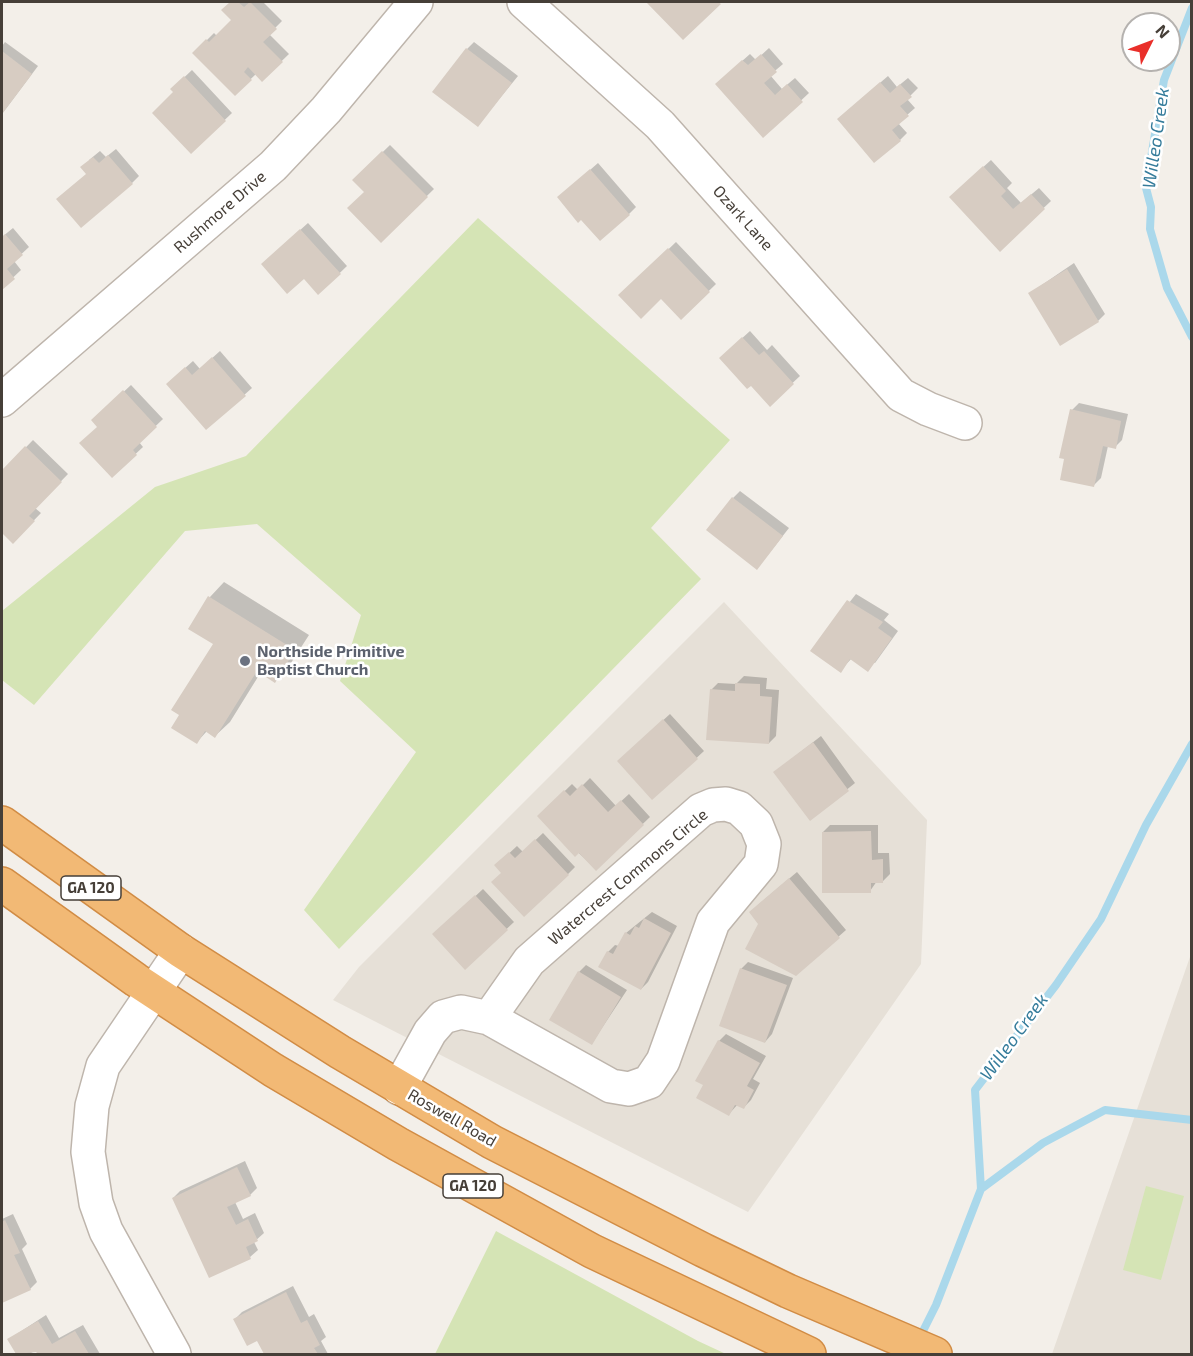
<!DOCTYPE html>
<html>
<head>
<meta charset="utf-8">
<style>
	body { margin:0 }
	#map { position:relative; width:1193px; height:1356px; overflow:hidden; background:#f3efe9; font-family:"Exo 2",sans-serif }
	canvas { display:block }
	.frame { position:absolute; inset:0; border:3px solid #463f38; pointer-events:none }
	.north { position:absolute; left:1121px; top:12px; width:60px; height:60px; box-sizing:border-box; background:#fff; border:2px solid #b5b2af; border-radius:50%; rotate:48deg; font-size:16px; font-weight:700; line-height:24px; text-align:center; color:#463f38 }
	.north::after { content:''; display:block; margin:auto; width:21px; height:27px; background:#e92f2a; clip-path:polygon(50% 0,100% 100%,50% 72%,0 100%) }
</style>
</head>
<body>
<div id="map">
<canvas width="1193" height="1356"></canvas>
<div class="frame"></div>
<div class="north">N</div>
</div>
<script>
const context = document.querySelector('canvas').getContext('2d');
context.lineJoin = 'round';
function paint(path, color) { context.fillStyle = color; context.fill(path, 'evenodd'); }
const toPath = rows => new Path2D(rows.map(r => 'M' + r).join(''));
function stroke(path, color, width, dash) { context.strokeStyle = color; context.lineWidth = width; context.lineCap = dash ? 'butt' : 'round'; context.setLineDash(dash || []); context.stroke(path); }
function write(font, color, halo, rows, align = 'center') {
  context.font = font + ' "Exo 2",sans-serif'; context.lineWidth = 5; context.setLineDash([]); context.textBaseline = 'middle'; context.strokeStyle = halo; context.fillStyle = color; for (const [text, x, y, turn = 0] of rows) {
    context.save(); context.translate(x, y); context.rotate((+turn || 0) * Math.PI / 180); context.textAlign = isNaN(turn) ? turn : align; if (halo) context.strokeText(text, 0, 0); context.fillText(text, 0, 0); context.restore();
  }
}
const residential = toPath([
	[724,602,927,820,921,964,748,1212,333,1000,359,967],
	[1191,954,1191,1354,1052,1354]
]);
const green = toPath([
	[478,218,730,440,651,528,701,579,339,949,304,910,416,752,340,681,361,615,257,524,185,531,34,705,2,680,2,611,155,487,246,456],
	[1146,1186,1184,1196,1161,1280,1123,1270],
	[496,1231,698,1341,726,1354,435,1354]
]);
const shadow = toPath([
	[232,2,263,2,282,21,269,34,289,54,262,80,256,74,235,94,194,53,214,33,217,36,233,20,223,10],
	[648,2,721,2,683,38],
	[5,42,38,66,2,114,2,46],
	[474,42,518,76,478,125,467,49],
	[769,48,783,64,770,75,782,89,795,78,809,93,763,136,724,77,750,54,756,60],
	[192,70,232,113,191,152,175,92,172,89],
	[888,76,897,87,908,78,918,88,907,99,915,108,898,123,907,133,900,140,846,112],
	[390,145,434,189,381,241,366,192,354,180],
	[116,149,139,176,132,183,88,173,89,160,100,151,106,157],
	[991,160,1012,183,1007,188,1021,203,1039,188,1051,201,1000,249,958,190],
	[598,163,636,207,629,214,581,218,566,191],
	[308,223,347,266,319,293,304,277,270,257],
	[13,228,29,247,14,261,21,270,2,288,2,237],
	[676,242,716,284,681,318,661,297,621,295],
	[1074,263,1105,314,1098,321,1030,293],
	[750,331,767,350,772,345,800,376,770,404,728,351],
	[220,351,252,388,207,428,175,377,193,361,200,369],
	[131,385,163,419,139,442,143,447,112,476,99,427,100,414],
	[1079,403,1128,414,1122,440,1115,447,1108,446,1101,478,1093,486,1072,410],
	[33,440,68,474,35,508,41,513,13,542,2,530,2,472],
	[740,491,789,528,763,561,733,498],
	[224,582,309,635,289,666,275,681,261,672,230,722,215,736,207,731,197,742,215,644,190,628,210,597],
	[856,594,889,614,884,620,898,631,875,663,852,658,840,671,812,650],
	[744,676,767,678,766,689,779,690,776,736,769,743,711,690,718,683,736,684],
	[670,714,704,751,653,798,626,754],
	[821,736,855,783,810,819,775,772],
	[590,778,616,806,629,794,650,817,596,869,539,816,572,784,578,790],
	[830,825,878,825,878,853,889,853,890,874,883,881,877,881,870,891,823,832],
	[543,833,575,867,568,874,503,873,503,859,517,846,523,852],
	[797,872,846,930,796,974,760,923,758,905],
	[483,889,514,922,465,968,435,934],
	[652,912,677,926,648,982,641,989,600,967,608,952,615,945,619,946,626,933],
	[748,962,793,978,772,1034,765,1042,741,969],
	[586,965,627,990,592,1043,579,972],
	[726,1034,766,1056,753,1079,760,1083,751,1100,744,1107,738,1104,729,1114,705,1085,719,1041],
	[245,1161,257,1188,250,1195,235,1202,243,1219,255,1213,264,1233,254,1242,258,1250,250,1257,210,1276,173,1198,180,1191],
	[13,1214,27,1244,22,1249,37,1282,30,1289,2,1302,2,1219],
	[293,1286,309,1317,314,1314,326,1337,321,1341,328,1354,265,1354,258,1340,235,1319,242,1312],
	[46,1315,59,1338,83,1325,100,1354,40,1354,37,1350,29,1354,18,1354,9,1339]
]);
const stream = toPath([
	[1192,8,1164,80,1146,188,1151,207,1150,229,1167,288,1192,337],
	[981,1189,1043,1143,1105,1110,1192,1120],
	[919,1339,936,1305,981,1189,975,1090,1056,985,1101,919,1146,825,1192,744]
]);
const building = toPath([
	[230,2,238,2,244,7,250,2,277,29,263,42,283,62,262,82,248,67,244,72,252,80,235,96,192,53,206,39,209,42,231,20,221,10],
	[646,2,718,2,721,4,683,40],
	[466,48,512,83,478,127,432,92],
	[2,51,32,74,2,114],
	[761,54,777,72,764,83,775,95,787,84,803,102,763,138,715,84,742,60,748,65],
	[184,76,226,121,191,154,152,113,173,92,170,89],
	[880,82,890,93,900,84,912,97,900,106,909,116,892,130,901,141,874,163,837,119],
	[382,151,428,197,381,243,347,208,364,192,352,180],
	[108,155,133,184,81,228,56,199,86,174,80,167,93,157,99,163],
	[983,166,1006,191,1001,196,1013,209,1031,194,1045,209,1000,252,949,197],
	[590,169,630,215,600,241,581,220,578,223,557,197],
	[300,229,341,274,318,295,304,279,287,294,261,264],
	[5,234,23,255,7,269,15,279,2,290,2,237],
	[668,248,710,292,681,320,661,299,641,319,618,295],
	[1067,269,1099,322,1060,346,1028,293],
	[742,337,759,355,764,351,794,384,770,407,751,386,747,389,719,358],
	[212,357,246,396,206,430,166,384,185,367,192,375],
	[123,390,157,427,133,450,137,455,112,478,79,443,97,427,91,420],
	[1070,409,1121,421,1116,449,1103,446,1094,487,1060,480,1064,459,1059,458],
	[25,446,62,482,29,516,35,521,13,544,2,533,2,470],
	[732,497,783,536,757,570,706,530],
	[208,596,295,650,275,683,257,671,215,738,205,731,197,744,171,728,179,715,171,710,213,644,188,629],
	[847,600,883,622,878,628,892,638,868,672,850,659,841,673,810,651],
	[735,683,760,684,760,696,772,697,769,744,706,740,710,689,735,691],
	[663,719,698,759,652,800,617,761],
	[813,742,849,791,810,821,773,772],
	[582,784,608,812,621,800,644,825,596,871,579,853,575,857,537,816,564,790,570,796],
	[871,831,872,860,883,859,883,883,871,883,871,893,822,893,822,832],
	[535,839,569,875,524,917,491,882,501,873,494,865,509,852,515,858],
	[789,878,840,938,796,976,745,949,758,924,749,912],
	[475,895,508,930,465,970,432,934],
	[644,918,671,933,641,990,598,967,607,951,613,954,625,932,630,935,635,926,639,928],
	[740,968,787,985,765,1043,719,1026],
	[578,971,621,997,592,1045,549,1020],
	[718,1040,760,1063,747,1086,754,1090,744,1109,735,1105,729,1116,696,1098,703,1085,695,1081],
	[237,1167,251,1196,227,1207,236,1225,248,1219,258,1241,246,1247,251,1259,209,1278,172,1198],
	[5,1220,20,1253,14,1255,31,1290,2,1303,2,1222],
	[286,1292,301,1323,307,1320,320,1345,314,1348,318,1354,264,1354,257,1341,247,1346,233,1319],
	[38,1321,52,1344,75,1331,89,1354,38,1354,36,1352,16,1354,7,1339]
]);
const minor = toPath([
	[524,2,660,125,901,395,928,409,965,423],
	[2,400,273,166,326,110,416,2],
	[399,1088,430,1032,443,1017,461,1012,489,1018,529,961,701,810,713,805,726,804,739,808,756,824,764,844,761,864,713,922,663,1061,649,1082,629,1089,611,1086,489,1018],
	[174,1354,106,1231,96,1203,88,1152,92,1106,103,1066,181,951]
]);
const highway = toPath([
	[2,823,181,951,340,1052,492,1142,703,1250,788,1291,935,1354],
	[2,884,136,980,273,1070,398,1144,592,1251,809,1354]
]);
const markers = [
	[245,661,6,"#6b7280"]
];
const shields = [
	[91,888,60],
	[473,1186,60]
];
const shieldNames = [
	["GA 120",91,888],
	["GA 120",473,1186]
];
const streetNames = [
	["Rushmore Drive",220,212,-41],
	["Ozark Lane",743,218,48],
	["Watercrest Commons Circle",628,877,-40],
	["Roswell Road",452,1118,30]
];
const worshipNames = [
	["Northside Primitive",257,652],
	["Baptist Church",257,670]
];
const waterNames = [
	["Willeo Creek",1156,138,-82],
	["Willeo Creek",1014,1037,-54]
];
paint(residential, '#e6e0d7');
paint(green, '#d5e4b5');
paint(shadow, '#0003');
stroke(stream, '#aad8eb', 8);
paint(building, '#d7ccc2');
stroke(minor, '#beb5ac', 36);
stroke(highway, '#d18c45', 36);
stroke(minor, '#fff', 33);
stroke(highway, '#f2b975', 33);
for (const [x, y, r, color] of markers) { const dot = new Path2D(); dot.arc(x, y, r, 0, 2 * Math.PI); context.fillStyle = color; context.fill(dot); stroke(dot, '#fff', 2); }
for (const [x, y, w] of shields) { const box = new Path2D(); box.roundRect(x - w / 2, y - 12, w, 24, 4.5); context.fillStyle = '#fff'; context.fill(box); stroke(box, '#463f38', 1.5); }
write('bold 15px', '#463f38', null, shieldNames);
write('16px', '#463f38', '#fff', streetNames);
write('bold 16px', '#5b616d', '#fff', worshipNames, 'left');
write('italic 18px', '#357c9b', '#fff', waterNames);
</script>
</body>
</html>
